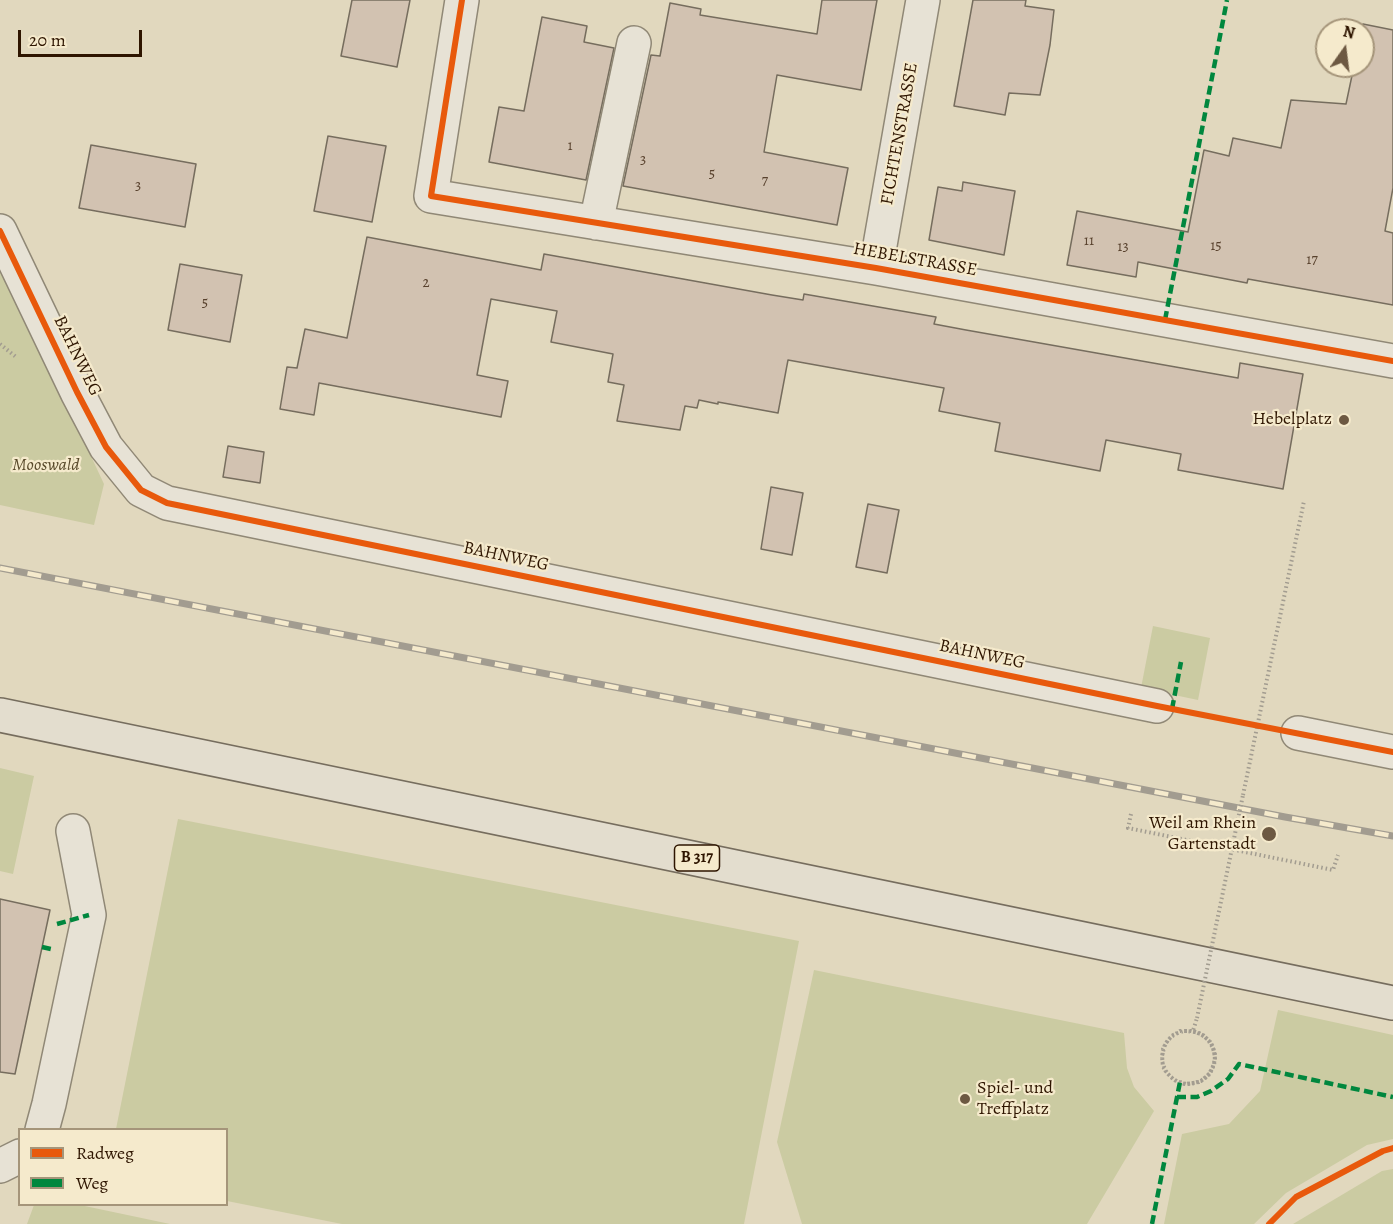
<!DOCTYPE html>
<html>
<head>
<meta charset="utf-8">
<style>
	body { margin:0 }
	#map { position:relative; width:1393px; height:1224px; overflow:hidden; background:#e1d8be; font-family:Alegreya,serif }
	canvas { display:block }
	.legend { position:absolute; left:18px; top:1128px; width:210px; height:78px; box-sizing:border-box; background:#f5eacc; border:2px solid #a5957a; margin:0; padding:8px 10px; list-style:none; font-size:18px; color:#2e1500 }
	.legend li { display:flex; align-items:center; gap:12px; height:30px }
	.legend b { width:30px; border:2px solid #a5957a }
	.north { position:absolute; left:1315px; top:18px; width:60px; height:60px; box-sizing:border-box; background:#f5eacc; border:2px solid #a5957a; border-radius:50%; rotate:14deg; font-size:16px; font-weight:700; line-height:24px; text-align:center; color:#2e1500 }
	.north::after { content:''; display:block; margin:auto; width:21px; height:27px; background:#6d5942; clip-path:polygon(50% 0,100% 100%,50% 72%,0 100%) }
	.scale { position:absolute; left:18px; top:30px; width:124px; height:27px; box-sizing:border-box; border:3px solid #2e1500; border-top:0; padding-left:8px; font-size:18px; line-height:21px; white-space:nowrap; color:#2e1500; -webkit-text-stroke:4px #f5eacc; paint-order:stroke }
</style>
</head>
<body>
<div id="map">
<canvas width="1393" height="1224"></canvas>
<ul class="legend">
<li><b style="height:8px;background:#e8590c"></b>Radweg</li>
<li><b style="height:8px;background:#00873e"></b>Weg</li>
</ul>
<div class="north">N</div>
<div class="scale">20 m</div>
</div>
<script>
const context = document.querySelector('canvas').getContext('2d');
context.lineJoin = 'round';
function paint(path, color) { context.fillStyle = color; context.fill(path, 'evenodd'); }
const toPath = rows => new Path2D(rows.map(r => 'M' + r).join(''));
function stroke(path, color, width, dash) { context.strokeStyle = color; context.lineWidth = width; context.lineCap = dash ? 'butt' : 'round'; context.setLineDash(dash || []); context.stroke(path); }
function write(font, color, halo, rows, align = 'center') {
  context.font = font + ' Alegreya,serif'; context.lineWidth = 4.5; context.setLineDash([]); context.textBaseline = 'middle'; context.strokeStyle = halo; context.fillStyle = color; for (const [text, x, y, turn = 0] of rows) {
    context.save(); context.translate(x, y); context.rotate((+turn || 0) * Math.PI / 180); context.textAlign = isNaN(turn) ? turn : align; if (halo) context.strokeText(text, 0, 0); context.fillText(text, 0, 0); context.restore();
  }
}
const green = toPath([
	[0,262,104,484,94,525,0,505],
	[1153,626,1210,638,1198,700,1141,688],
	[0,768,34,776,13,874,0,871],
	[178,819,799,941,744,1224,342,1224,227,1201,226,1130,116,1129],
	[814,970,1124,1033,1127,1068,1134,1087,1154,1111,1087,1224,802,1224,777,1142],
	[1278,1010,1393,1035,1393,1139,1367,1145,1286,1193,1254,1224,1164,1224,1182,1134,1229,1124,1260,1091],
	[1393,1169,1393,1224,1293,1224,1382,1171],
	[34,1205,80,1205,170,1224,27,1224]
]);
const building = toPath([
	[352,0,410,0,397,67,341,56,352,0],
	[822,0,877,0,861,90,777,75,764,152,848,168,837,225,623,186,651,55,660,56,670,3,701,9,700,15,817,34,822,0],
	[973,0,1026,0,1025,6,1054,10,1050,45,1040,95,1009,93,1005,115,954,106,973,0],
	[542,17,587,26,584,42,614,48,586,180,489,162,499,107,524,111,542,17],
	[1363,24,1393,30,1393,188,1385,231,1393,233,1393,305,1248,279,1247,283,1138,262,1136,277,1067,265,1077,211,1188,232,1204,150,1229,156,1233,138,1281,148,1291,100,1346,104,1354,66,1363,66,1363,24],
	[328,136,386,146,372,222,314,211,328,136],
	[91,145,196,164,185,227,79,208,91,145],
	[963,182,1015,191,1004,255,929,240,938,187,962,191,963,182],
	[367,237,541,270,544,254,772,295,803,300,804,294,936,317,934,324,966,330,1238,378,1240,363,1303,374,1283,489,1178,470,1181,454,1106,440,1100,471,995,451,1000,423,939,411,944,388,788,360,778,413,718,402,718,404,699,400,697,408,685,406,680,430,617,421,624,385,608,382,613,354,551,342,557,311,491,299,477,375,508,381,501,417,319,383,314,415,280,409,287,367,297,368,305,329,347,338,367,237],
	[180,264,242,275,230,342,168,330,180,264],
	[228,446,264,452,260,483,223,477,228,446],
	[771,487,803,493,792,555,761,549,771,487],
	[868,504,899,510,887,573,856,567,868,504],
	[0,899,50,910,15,1074,0,1072,0,899]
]);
const path = toPath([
	[0,344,16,357],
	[1243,795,1304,501],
	[1131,814,1128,828,1333,870,1338,855],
	[1180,1082,1186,1084,1193,1083,1199,1082,1205,1078,1210,1073,1213,1066,1215,1059,1214,1051,1211,1043,1204,1036,1200,1034,1195,1032,1186,1031,1180,1031,1171,1037,1165,1044,1162,1056,1163,1067,1168,1074,1173,1079,1182,1084,1189,1084,1195,1083,1201,1081,1208,1076,1212,1070,1215,1061,1215,1054,1213,1047,1209,1040,1199,1033,1191,1031,1184,1031,1178,1033,1173,1035,1168,1040,1163,1049,1162,1061,1166,1072,1171,1077,1176,1081,1185,1084,1193,1083,1201,1081,1209,1074,1214,1065,1215,1057,1213,1048,1208,1040,1203,1035,1193,1031,1197,1018]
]);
const minor = toPath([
	[462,0,431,196,876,268,1393,361],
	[596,223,634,43],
	[0,231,77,392,106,447,141,490,167,503,1157,706],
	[876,268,923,0],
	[1298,733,1393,752],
	[42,1130,49,1104,89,915,73,831],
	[0,1166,20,1156]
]);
const major = toPath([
	[0,715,1393,1003]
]);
const rail = toPath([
	[0,568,1285,817,1393,836]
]);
const pathBridge = toPath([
	[1197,1018,1243,795]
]);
const quiet = toPath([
	[1165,320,1227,0],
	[1172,709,1181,662],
	[57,924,89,915],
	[42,947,51,949],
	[1177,1097,1197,1097,1211,1091,1228,1079,1239,1064,1393,1097],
	[1152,1224,1180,1082]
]);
const cycleway = toPath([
	[462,0,431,196,876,268,1393,361],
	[0,231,77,392,106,447,141,490,167,503,1157,706,1393,752],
	[1269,1224,1296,1197,1383,1151,1393,1148]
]);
const markers = [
	[1344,420,6,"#6d5942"],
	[1269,834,8,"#6d5942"],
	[965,1099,6,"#6d5942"]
];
const numberNames = [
	["1",570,146],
	["3",643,160],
	["5",712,174],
	["7",765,181],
	["3",138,186],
	["11",1089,241],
	["15",1216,246],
	["13",1123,247],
	["17",1312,260],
	["2",426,283],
	["5",205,303]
];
const shields = [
	[697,858,45]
];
const shieldNames = [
	["B 317",697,858]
];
const streetNames = [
	["FICHTENSTRASSE",900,134,-80],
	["HEBELSTRASSE",915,260,10],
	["BAHNWEG",77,356,64],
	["BAHNWEG",506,557,12],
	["BAHNWEG",982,655,12]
];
const poiNames = [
	["Hebelplatz",1332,420],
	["Weil am Rhein",1256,824],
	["Gartenstadt",1256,845],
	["Spiel- und",977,1089,"left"],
	["Treffplatz",977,1110,"left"]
];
const parkNames = [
	["Mooswald",46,466]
];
paint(green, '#cbcba2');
paint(building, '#d2c2b1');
stroke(building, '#766d5e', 1.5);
stroke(minor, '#908876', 36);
stroke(major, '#766d5e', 36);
stroke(path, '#a29c90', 4, [1.5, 3]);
stroke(minor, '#e7e2d5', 33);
stroke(major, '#e3ddce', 33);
stroke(rail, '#a29c90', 7);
stroke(rail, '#f5eacc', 4.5, [14]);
stroke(pathBridge, '#a29c90', 4, [1.5, 3]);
stroke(quiet, '#00873e', 4.5, [9, 4.5]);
stroke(cycleway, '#e8590c', 6);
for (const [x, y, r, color] of markers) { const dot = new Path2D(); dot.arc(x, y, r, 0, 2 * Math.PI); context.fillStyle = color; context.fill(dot); stroke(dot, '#f5eacc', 2); }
write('15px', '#58412d', null, numberNames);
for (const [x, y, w] of shields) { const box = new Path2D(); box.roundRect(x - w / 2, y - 13, w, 26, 4.5); context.fillStyle = '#f5eacc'; context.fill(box); stroke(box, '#2e1500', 1.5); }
write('bold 16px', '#2e1500', null, shieldNames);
write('18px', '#2e1500', '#f5eacc', streetNames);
write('18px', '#2e1500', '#f5eacc', poiNames, 'right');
write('italic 18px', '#58492a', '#f5eacc', parkNames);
</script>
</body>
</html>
